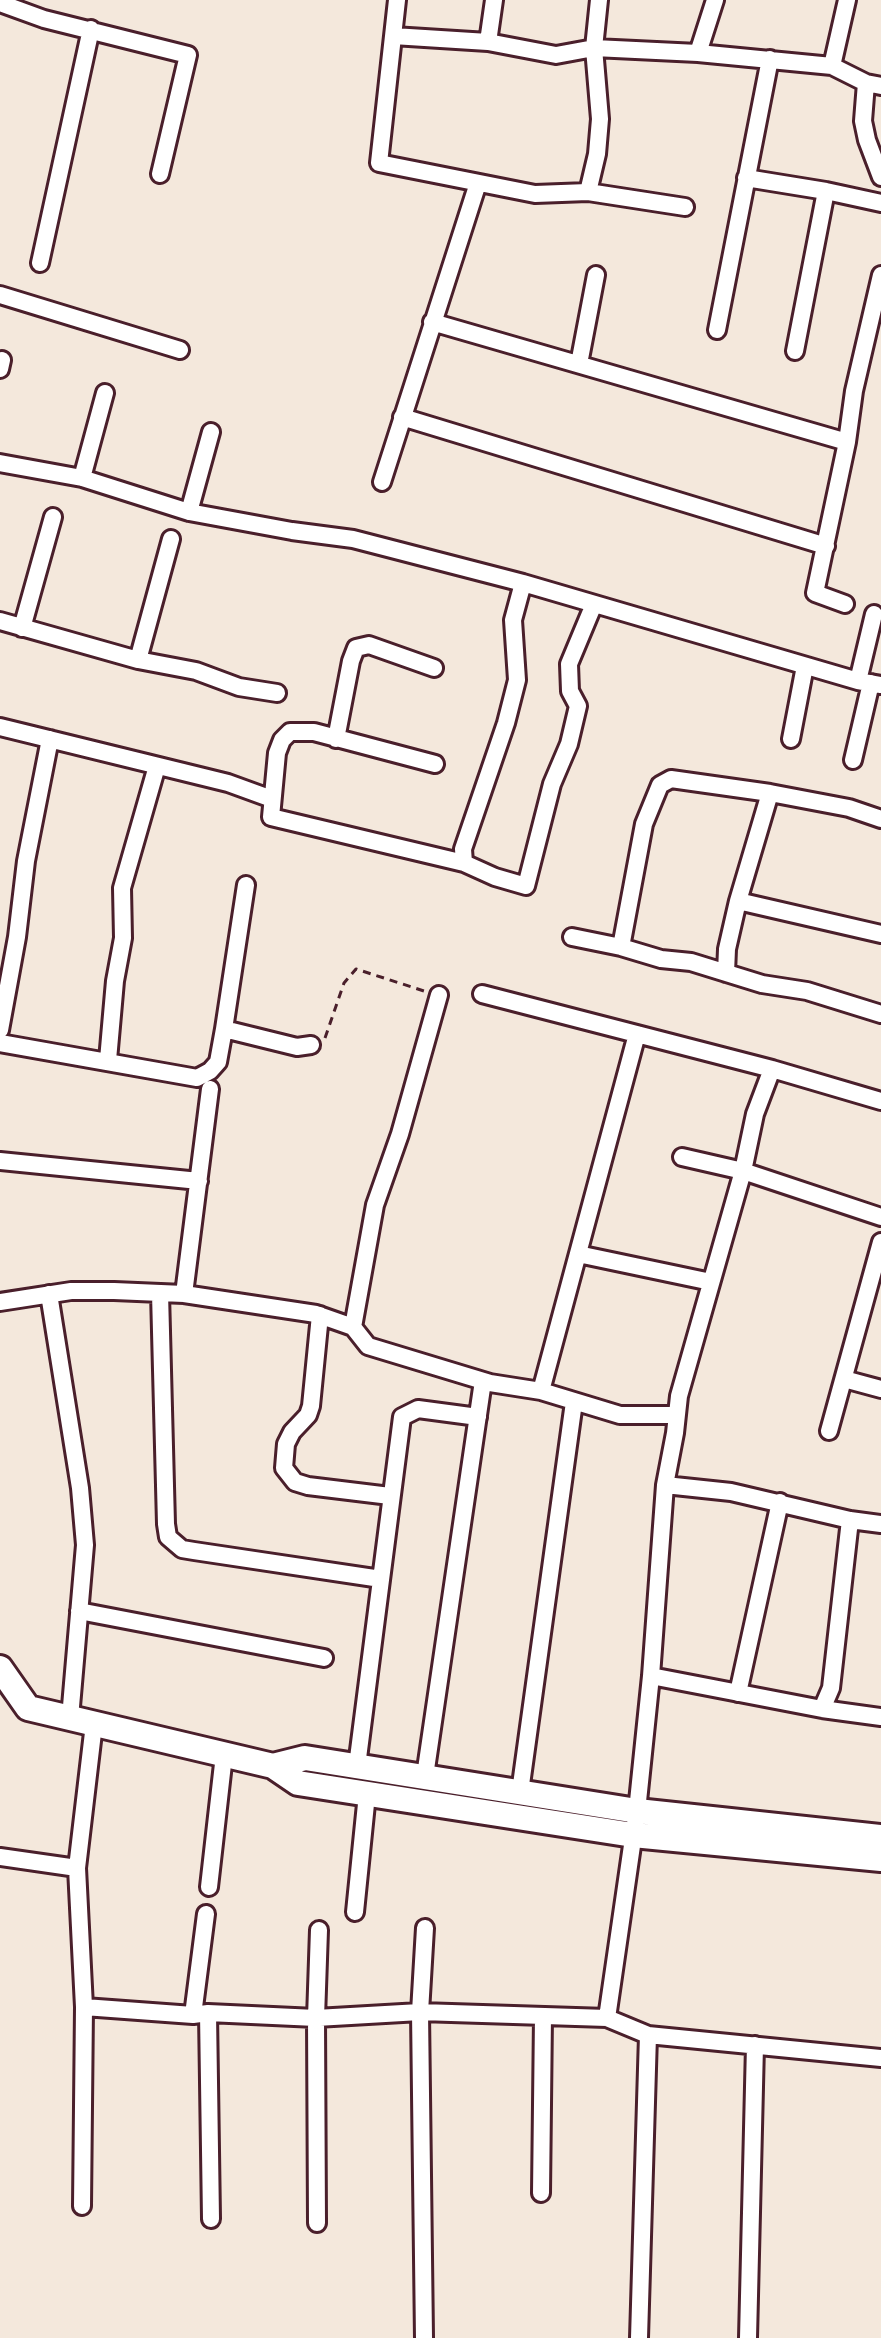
<!DOCTYPE html>
<html>
<head>
<meta charset="utf-8">
<style>
	body { margin:0 }
	canvas { display:block; background:#f4e8dc }
</style>
</head>
<body>
<canvas width="881" height="2338"></canvas>
<script>
const context = document.querySelector('canvas').getContext('2d');
context.lineJoin = 'round';
const toPath = rows => new Path2D(rows.map(r => 'M' + r).join(''));
function stroke(path, color, width, dash) { context.strokeStyle = color; context.lineWidth = width; context.lineCap = dash ? 'butt' : 'round'; context.setLineDash(dash || []); context.stroke(path); }
const path = toPath([
	[325,1038,344,983,356,969,424,991]
]);
const street = toPath([
	[397,0,379,163,535,194,588,192,597,154,600,119,594,48,698,53,715,0],
	[0,3,44,19,188,55,160,174],
	[393,36,488,42,556,55,594,48,599,0],
	[488,42,494,0],
	[698,53,832,66,866,83,881,86],
	[832,66,847,0],
	[866,83,863,121,867,140,881,177],
	[746,178,826,191,881,203],
	[588,192,685,207],
	[40,263,91,29],
	[0,295,180,350],
	[432,322,847,442],
	[717,330,770,59],
	[795,351,826,191],
	[579,364,596,275],
	[0,369,2,360],
	[402,417,826,546],
	[0,463,82,478,189,512,292,531,353,539,523,583,858,681,881,685],
	[82,478,105,393],
	[382,482,478,183],
	[189,512,211,432],
	[523,583,513,620,517,680,506,723,463,849,464,863,495,877,526,886,552,784,569,744,578,706,570,691,569,664,594,604],
	[845,604,815,593,847,442,854,391,881,275],
	[0,621,138,660,196,671,239,687,277,693],
	[22,628,53,517],
	[138,660,171,539],
	[858,681,874,614],
	[0,727,228,783,272,799],
	[336,739,351,661,356,648,369,645,434,668],
	[791,739,805,666],
	[853,760,871,683],
	[435,764,314,732,290,732,282,740,277,753,271,817,464,863],
	[738,901,770,793],
	[572,937,621,947,644,824,660,785,671,779,770,793,849,808,881,819],
	[621,947,661,959,691,962,762,984,807,991,881,1014],
	[726,973,727,949,738,901,881,934],
	[482,994,772,1069],
	[224,1029,246,885],
	[0,1030,17,937,26,861,50,739],
	[0,1043,197,1078,210,1071,218,1062,224,1029,297,1047,311,1045],
	[108,1060,115,981,123,938,122,888,157,766],
	[682,1157,743,1171,881,1217],
	[0,1161,199,1181],
	[578,1254,711,1282],
	[160,1293,166,1524,168,1537,182,1549,194,1551,381,1579],
	[49,1294,80,1488,85,1545,70,1718],
	[184,1294,210,1089],
	[0,1302,71,1291,114,1291,184,1294,316,1314,353,1327,368,1346,490,1383,541,1391,620,1415,677,1415],
	[320,1315,311,1406,308,1415,292,1432,286,1444,284,1468,295,1482,308,1486,390,1496],
	[353,1327,375,1205,400,1134,439,995],
	[844,1379,881,1389],
	[541,1391,637,1034],
	[829,1431,881,1242],
	[665,1485,731,1492,850,1520,881,1524],
	[79,1611,324,1658],
	[651,1676,822,1709,881,1717],
	[738,1693,780,1502],
	[822,1709,831,1688,850,1520],
	[357,1766,402,1417,418,1409,478,1417],
	[425,1776,483,1381],
	[520,1792,574,1402],
	[0,1857,77,1868],
	[209,1887,224,1755],
	[355,1912,367,1794],
	[84,2007,193,2015,208,2013,316,2018,420,2012,607,2018,648,2035,881,2058],
	[208,2013,211,2219],
	[193,2015,206,1914],
	[607,2018,637,1811,651,1676,665,1485,675,1433,679,1396,743,1171,755,1114,772,1069,881,1101],
	[541,2193,543,2016],
	[82,2206,84,2007,77,1868,94,1724],
	[317,2223,316,2018,319,1930],
	[424,2338,420,2012,425,1928],
	[639,2338,648,2035],
	[748,2338,755,2045]
]);
const secondary = toPath([
	[0,1668,28,1708,273,1766,298,1783,633,1835,881,1859],
	[273,1766,305,1758,637,1811,881,1837]
]);
stroke(street, '#4a1f2b', 22);
stroke(secondary, '#4a1f2b', 30);
stroke(path, '#4a1f2b', 3, [8, 6]);
stroke(street, '#fff', 16);
stroke(secondary, '#fff', 24);
</script>
</body>
</html>
